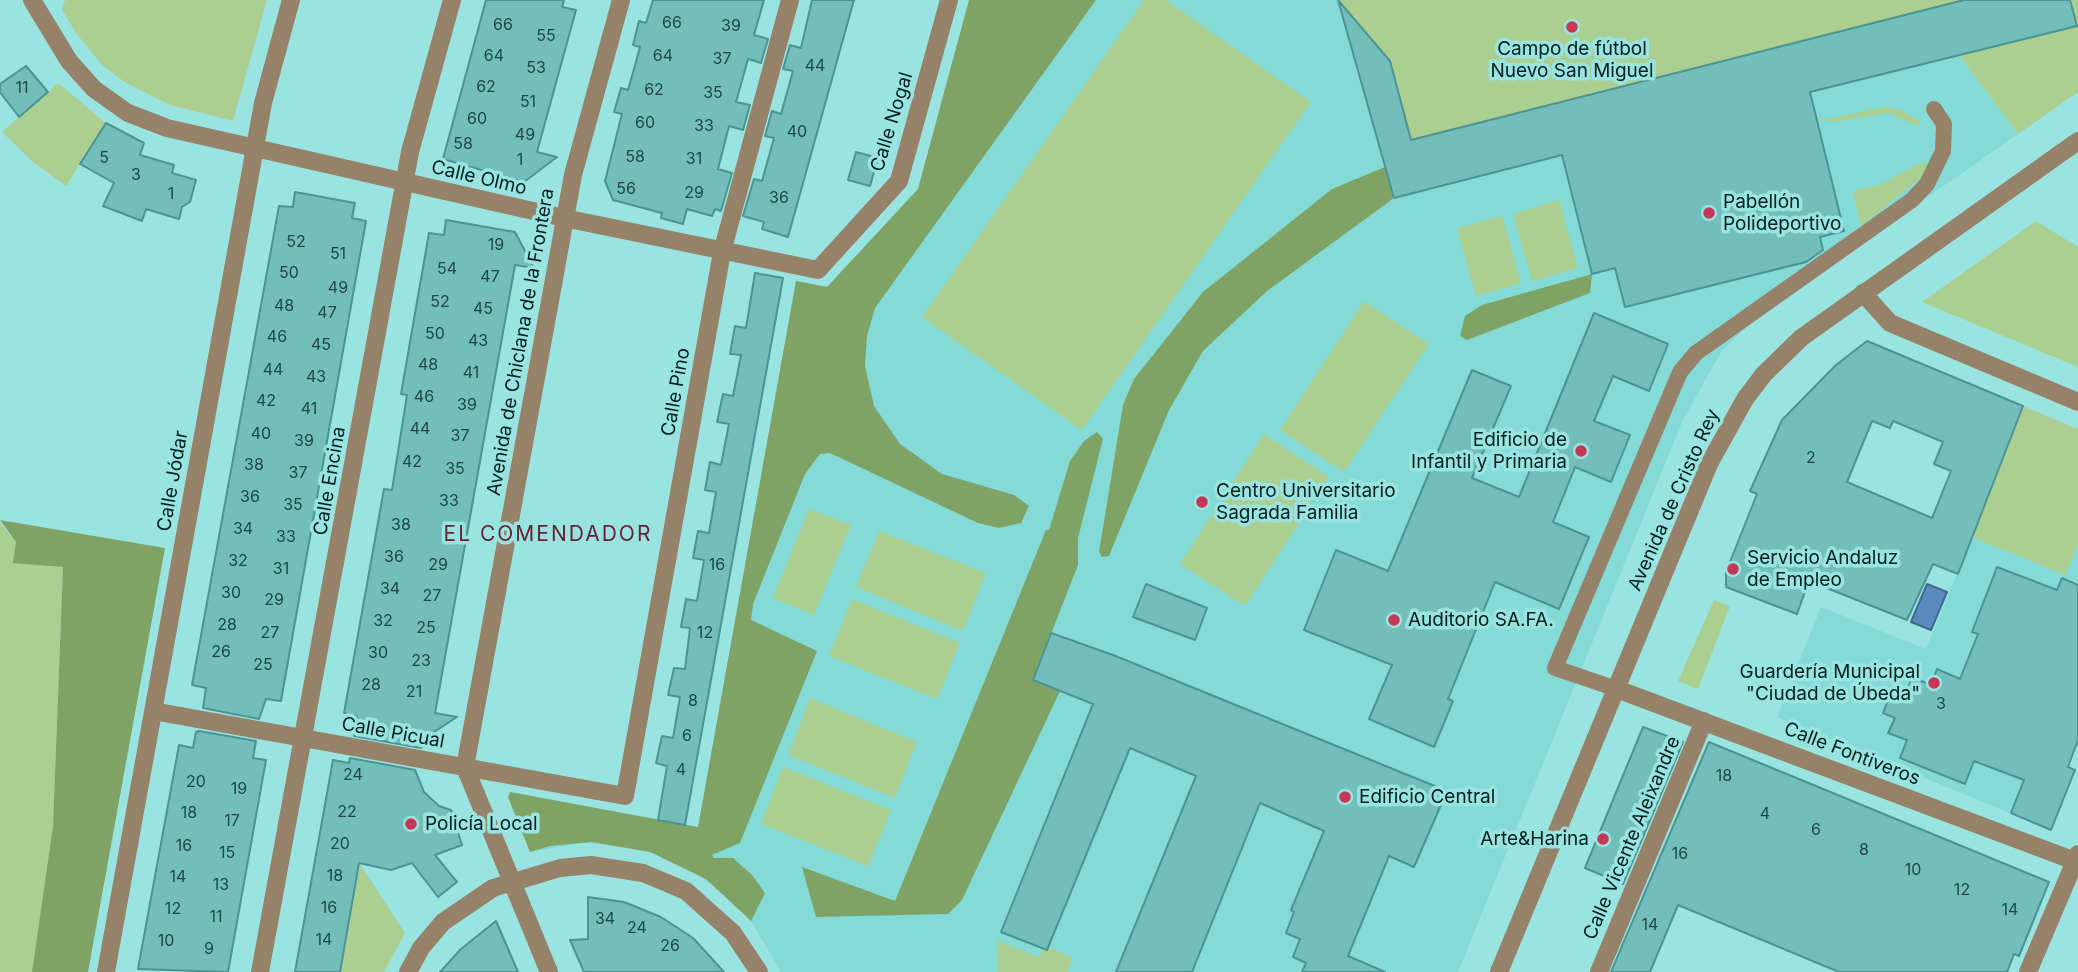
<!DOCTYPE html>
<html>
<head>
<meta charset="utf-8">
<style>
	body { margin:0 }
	canvas { display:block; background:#99e4e1 }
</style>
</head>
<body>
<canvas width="2078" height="972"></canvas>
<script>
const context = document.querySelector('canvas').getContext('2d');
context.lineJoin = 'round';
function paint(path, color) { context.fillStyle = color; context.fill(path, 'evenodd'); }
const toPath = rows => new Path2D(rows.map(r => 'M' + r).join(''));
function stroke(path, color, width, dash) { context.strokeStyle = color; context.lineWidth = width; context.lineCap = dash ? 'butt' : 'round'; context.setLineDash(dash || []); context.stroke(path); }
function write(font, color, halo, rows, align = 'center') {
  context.font = font + ' Inter,sans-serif'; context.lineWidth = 7; context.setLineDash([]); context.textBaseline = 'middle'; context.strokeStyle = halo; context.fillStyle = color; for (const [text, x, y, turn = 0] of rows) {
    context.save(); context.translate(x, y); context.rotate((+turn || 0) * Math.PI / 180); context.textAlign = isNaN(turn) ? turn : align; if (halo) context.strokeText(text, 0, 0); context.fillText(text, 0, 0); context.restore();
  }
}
const built = toPath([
	[969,0,1339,0,1347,33,1959,55,2018,134,1760,314,1721,352,1683,420,1458,972,781,972,751,921,727,896,691,870,659,855,615,844,581,843,530,852,508,797,510,792,698,827,796,281,827,287,918,189],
	[1972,537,2065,574,2078,545,2078,740,2068,766,2075,770,2051,830,1777,717,1821,607,1926,649]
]);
const green = toPath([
	[65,0,267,0,233,121,170,105,126,83,102,65,76,33,62,10],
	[1144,0,1166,0,1311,102,1082,430,922,317],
	[1339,0,2078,0,2078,92,2018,134,1959,55,1394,198],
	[58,83,106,123,66,186,33,162,2,132],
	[1884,107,1902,110,1922,123,1918,126,1889,113,1831,122,1817,121],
	[1923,162,1928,166,1923,176,1861,226,1853,191,1879,185],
	[1559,200,1578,268,1532,281,1513,214],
	[1502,216,1521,283,1476,296,1457,228],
	[2036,221,2078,247,2078,367,1922,302],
	[1364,301,1429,344,1344,472,1280,430],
	[2023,406,2078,429,2078,545,2065,575,1972,537],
	[1264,434,1329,477,1245,606,1180,564],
	[809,509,851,525,814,615,773,598],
	[0,523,16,542,63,567,53,826,32,972,0,972],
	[879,531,986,573,963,631,856,587],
	[852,599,960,643,937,699,829,656],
	[1714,600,1730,606,1698,689,1678,681],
	[810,698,917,742,895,798,788,755],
	[783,767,891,810,868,866,761,824],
	[360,864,405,933,384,972,340,972],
	[997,940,1039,957,1043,948,1047,950,1048,947,1073,958,1067,972,998,972]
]);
const forest = toPath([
	[969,0,1096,0,875,308,867,336,865,366,874,406,900,444,942,474,1014,495,1029,506,1021,523,999,528,978,523,830,453,820,454,805,474,753,604,751,620,817,651,740,843,712,855,714,858,733,858,752,875,765,893,751,921,706,879,650,852,591,842,550,846,530,852,508,797,510,792,698,827,796,281,827,287,918,189],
	[1385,167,1394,198,1267,291,1203,351,1169,410,1109,556,1102,557,1099,552,1123,405,1134,379,1203,292,1332,189],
	[1592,274,1590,293,1467,340,1460,336,1465,316,1482,305],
	[1097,432,1103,439,1078,538,1078,565,1033,680,1060,691,962,900,948,914,816,917,802,867,895,901,1046,530,1049,530,1070,461,1084,441],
	[0,520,165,548,88,972,32,972,53,826,63,567,13,563,16,542]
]);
const water = toPath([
	[1927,584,1947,592,1931,630,1911,622,1927,584]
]);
const building = toPath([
	[486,0,564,0,562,7,576,10,537,152,557,157,524,182,443,159,486,0],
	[653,0,764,0,754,35,768,39,761,63,748,59,736,102,750,105,743,130,729,126,718,169,732,173,721,211,715,209,712,216,687,209,683,224,661,218,662,213,613,200,605,181,622,114,614,112,621,88,628,90,634,69,640,47,633,45,639,21,646,23,653,0],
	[812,0,854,0,788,237,762,229,764,222,743,216,754,179,762,181,774,138,765,136,772,111,781,114,793,71,783,69,790,45,801,48,812,0],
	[1338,0,1390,61,1411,140,1964,0,2070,0,2077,26,1810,92,1844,231,1820,237,1823,250,1806,262,1625,307,1615,268,1592,274,1562,155,1394,198,1338,0],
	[26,66,48,92,19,117,0,92,0,84,26,66],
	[106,123,144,143,140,155,174,165,172,173,196,180,190,202,182,207,179,219,146,209,142,221,103,206,114,183,80,164,106,123],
	[856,152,878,158,870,186,848,180,856,152],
	[295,192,355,203,352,218,366,221,281,701,266,699,259,719,203,708,206,688,192,685,279,206,293,207,295,192],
	[446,220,515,232,534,268,515,265,435,713,457,717,434,732,421,748,354,736,357,716,344,713,384,489,392,490,407,395,401,394,429,233,444,235,446,220],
	[755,273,783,278,685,825,658,820,667,766,656,763,662,736,673,738,680,697,668,695,674,668,685,669,690,628,681,627,686,599,697,601,704,560,693,558,698,531,709,533,716,492,705,490,710,462,721,465,729,424,717,422,723,394,733,396,741,355,730,354,735,326,746,328,755,273],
	[1594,313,1668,344,1649,391,1613,376,1594,421,1630,435,1611,482,1575,467,1553,522,1589,537,1559,609,1495,582,1448,699,1453,701,1434,747,1369,719,1392,665,1304,630,1336,550,1388,571,1472,370,1511,386,1472,478,1519,497,1594,313],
	[1867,341,2023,406,1958,574,1933,564,1907,620,1809,581,1797,614,1726,587,1726,572,1757,494,1750,491,1782,420,1836,365,1867,341],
	[1872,421,1890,428,1893,421,1943,442,1934,464,1951,471,1932,518,1847,482,1872,421],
	[1997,567,2057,590,2062,578,2078,585,2078,740,2068,767,2075,770,2051,830,2011,813,2024,780,1974,761,1965,784,1900,758,1907,740,1888,733,1895,718,1883,713,1893,687,1906,693,1912,677,1931,685,1937,669,1960,679,1978,634,1972,632,1997,567],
	[1146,584,1207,608,1195,640,1133,617,1146,584],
	[1051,633,1113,655,1447,791,1414,867,1389,856,1348,956,1385,972,1302,972,1306,963,1293,957,1300,939,1286,933,1294,912,1291,910,1324,831,1260,803,1192,972,1116,972,1196,776,1130,748,1047,950,1001,932,1093,704,1033,680,1051,633],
	[1643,727,1683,742,1623,884,1585,868,1643,727],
	[199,731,256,741,253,758,266,760,228,972,138,969,179,745,193,748,196,732,199,731],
	[1709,742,2049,882,2019,956,2014,954,2007,972,1839,972,1678,905,1650,972,1611,972,1709,742],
	[350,758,415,770,424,792,439,806,451,810,462,845,435,855,457,882,438,897,412,863,391,870,359,863,340,972,295,972,333,760,349,763,350,758],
	[588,897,624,902,661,917,693,938,724,972,584,972,570,940,588,939,588,897],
	[496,921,518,972,440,972,461,949,496,921]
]);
const service = toPath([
	[1614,688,1555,668,1680,372,1696,353,1912,200,1927,184,1943,151,1944,124,1934,109]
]);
const minor = toPath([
	[32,0,69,61,94,89,128,113,167,128,564,218,818,270,899,181,949,0],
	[1863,293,1890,323,2078,402],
	[1614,688,2075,861],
	[153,711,625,796,722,252,790,0],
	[106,972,263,103,291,0],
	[260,972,410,152,452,0],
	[408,972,421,948,443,922,493,888,560,868,591,865,643,873,686,891,733,933,759,972],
	[549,972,465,767,573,175,621,0],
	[1599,972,1704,721],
	[2028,972,2078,854]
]);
const tertiary = toPath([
	[1499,972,1709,464,1745,399,1764,374,1801,338,2078,141]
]);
const markers = [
	[1572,27,7,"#c63656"],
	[1709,213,7,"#c63656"],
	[1581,451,7,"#c63656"],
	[1202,502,7,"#c63656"],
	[1733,569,7,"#c63656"],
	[1394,620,7,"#c63656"],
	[1934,683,7,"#c63656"],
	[1345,797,7,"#c63656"],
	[411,824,7,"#c63656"],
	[1603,839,7,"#c63656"]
];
const numberNames = [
	["66",672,23],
	["66",503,25],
	["39",731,26],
	["55",546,36],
	["64",494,56],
	["64",663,56],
	["37",722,59],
	["44",815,66],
	["53",536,68],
	["62",486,87],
	["11",22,88],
	["62",654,90],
	["35",713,93],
	["51",528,102],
	["60",477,119],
	["60",645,123],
	["33",704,126],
	["40",797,132],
	["49",525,135],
	["58",463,144],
	["58",635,157],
	["5",104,158],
	["31",694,159],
	["1",520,160],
	["3",136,175],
	["56",626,189],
	["29",694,193],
	["1",171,194],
	["36",779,198],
	["52",296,242],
	["19",496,245],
	["51",338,254],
	["54",447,269],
	["50",289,273],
	["47",490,277],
	["49",338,288],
	["52",440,302],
	["48",284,306],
	["45",483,309],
	["47",327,313],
	["50",435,334],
	["46",277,337],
	["43",478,341],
	["45",321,345],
	["48",428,365],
	["44",273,370],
	["41",471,373],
	["43",316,377],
	["46",424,397],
	["42",266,401],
	["39",467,405],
	["41",309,409],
	["44",420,429],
	["40",261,434],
	["37",460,436],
	["39",304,441],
	["2",1811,458],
	["42",412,462],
	["38",254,465],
	["35",455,469],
	["37",298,473],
	["36",250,497],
	["33",449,501],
	["35",293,505],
	["38",401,525],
	["34",243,529],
	["33",286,537],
	["36",394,557],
	["32",238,561],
	["29",438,565],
	["16",717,565],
	["31",281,569],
	["34",390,589],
	["30",231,593],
	["27",432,596],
	["29",274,600],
	["32",383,621],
	["28",227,625],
	["25",426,628],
	["27",270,633],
	["12",705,633],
	["26",221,652],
	["30",378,653],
	["23",421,661],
	["25",263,665],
	["28",371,685],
	["21",414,692],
	["8",693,701],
	["3",1941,704],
	["6",687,736],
	["4",681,770],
	["24",353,775],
	["18",1724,776],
	["20",196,782],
	["19",239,789],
	["22",347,812],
	["18",189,813],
	["4",1765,814],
	["17",232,821],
	["6",1816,830],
	["20",340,844],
	["16",184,846],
	["8",1864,850],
	["15",227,853],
	["16",1680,854],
	["10",1913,870],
	["18",335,876],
	["14",178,877],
	["13",221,885],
	["12",1962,890],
	["16",329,908],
	["12",173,909],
	["14",2010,910],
	["11",216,917],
	["34",605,919],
	["14",1650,925],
	["24",637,928],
	["14",324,940],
	["10",166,941],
	["26",670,946],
	["9",209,949]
];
const poiNames = [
	["Campo de fútbol",1572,49,"center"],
	["Nuevo San Miguel",1572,71,"center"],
	["Pabellón",1723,202],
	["Polideportivo",1723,224],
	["Edificio de",1567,440,"right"],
	["Infantil y Primaria",1567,462,"right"],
	["Centro Universitario",1216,491],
	["Sagrada Familia",1216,513],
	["Servicio Andaluz",1747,558],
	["de Empleo",1747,580],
	["Auditorio SA.FA.",1408,620],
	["Guardería Municipal",1920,672,"right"],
	["\"Ciudad de Úbeda\"",1920,694,"right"],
	["Edificio Central",1359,797],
	["Policía Local",425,824],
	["Arte&Harina",1589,839,"right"]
];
const streetNames = [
	["Calle Nogal",892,122,-73],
	["Calle Olmo",479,178,13],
	["Avenida de Chiclana de la Frontera",521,342,-80],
	["Calle Pino",676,392,-80],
	["Calle Jódar",173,481,-80],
	["Calle Encina",330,481,-80],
	["Avenida de Cristo Rey",1674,500,-66],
	["Calle Picual",393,733,10],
	["Calle Fontiveros",1852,754,21],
	["Calle Vicente Aleixandre",1632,838,-67]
];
const neighbourhoodNames = [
	["EL COMENDADOR",548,535]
];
paint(built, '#84dad6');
paint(green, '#aacf90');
paint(forest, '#7fa365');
paint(water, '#5b8abe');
stroke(water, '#406a8e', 2);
paint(building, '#73bebb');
stroke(building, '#4a9593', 2);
stroke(service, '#968269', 16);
stroke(minor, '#968269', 18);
stroke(tertiary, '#968269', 18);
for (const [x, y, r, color] of markers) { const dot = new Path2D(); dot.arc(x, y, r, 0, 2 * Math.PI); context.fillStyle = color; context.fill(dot); stroke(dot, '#99e4e1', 2.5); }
write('16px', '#1d4846', null, numberNames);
write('19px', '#00201f', '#99e4e1', poiNames, 'left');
write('19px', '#00201f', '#99e4e1', streetNames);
context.letterSpacing = '2px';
write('21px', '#692330', '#99e4e1', neighbourhoodNames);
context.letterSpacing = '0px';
</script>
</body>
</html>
